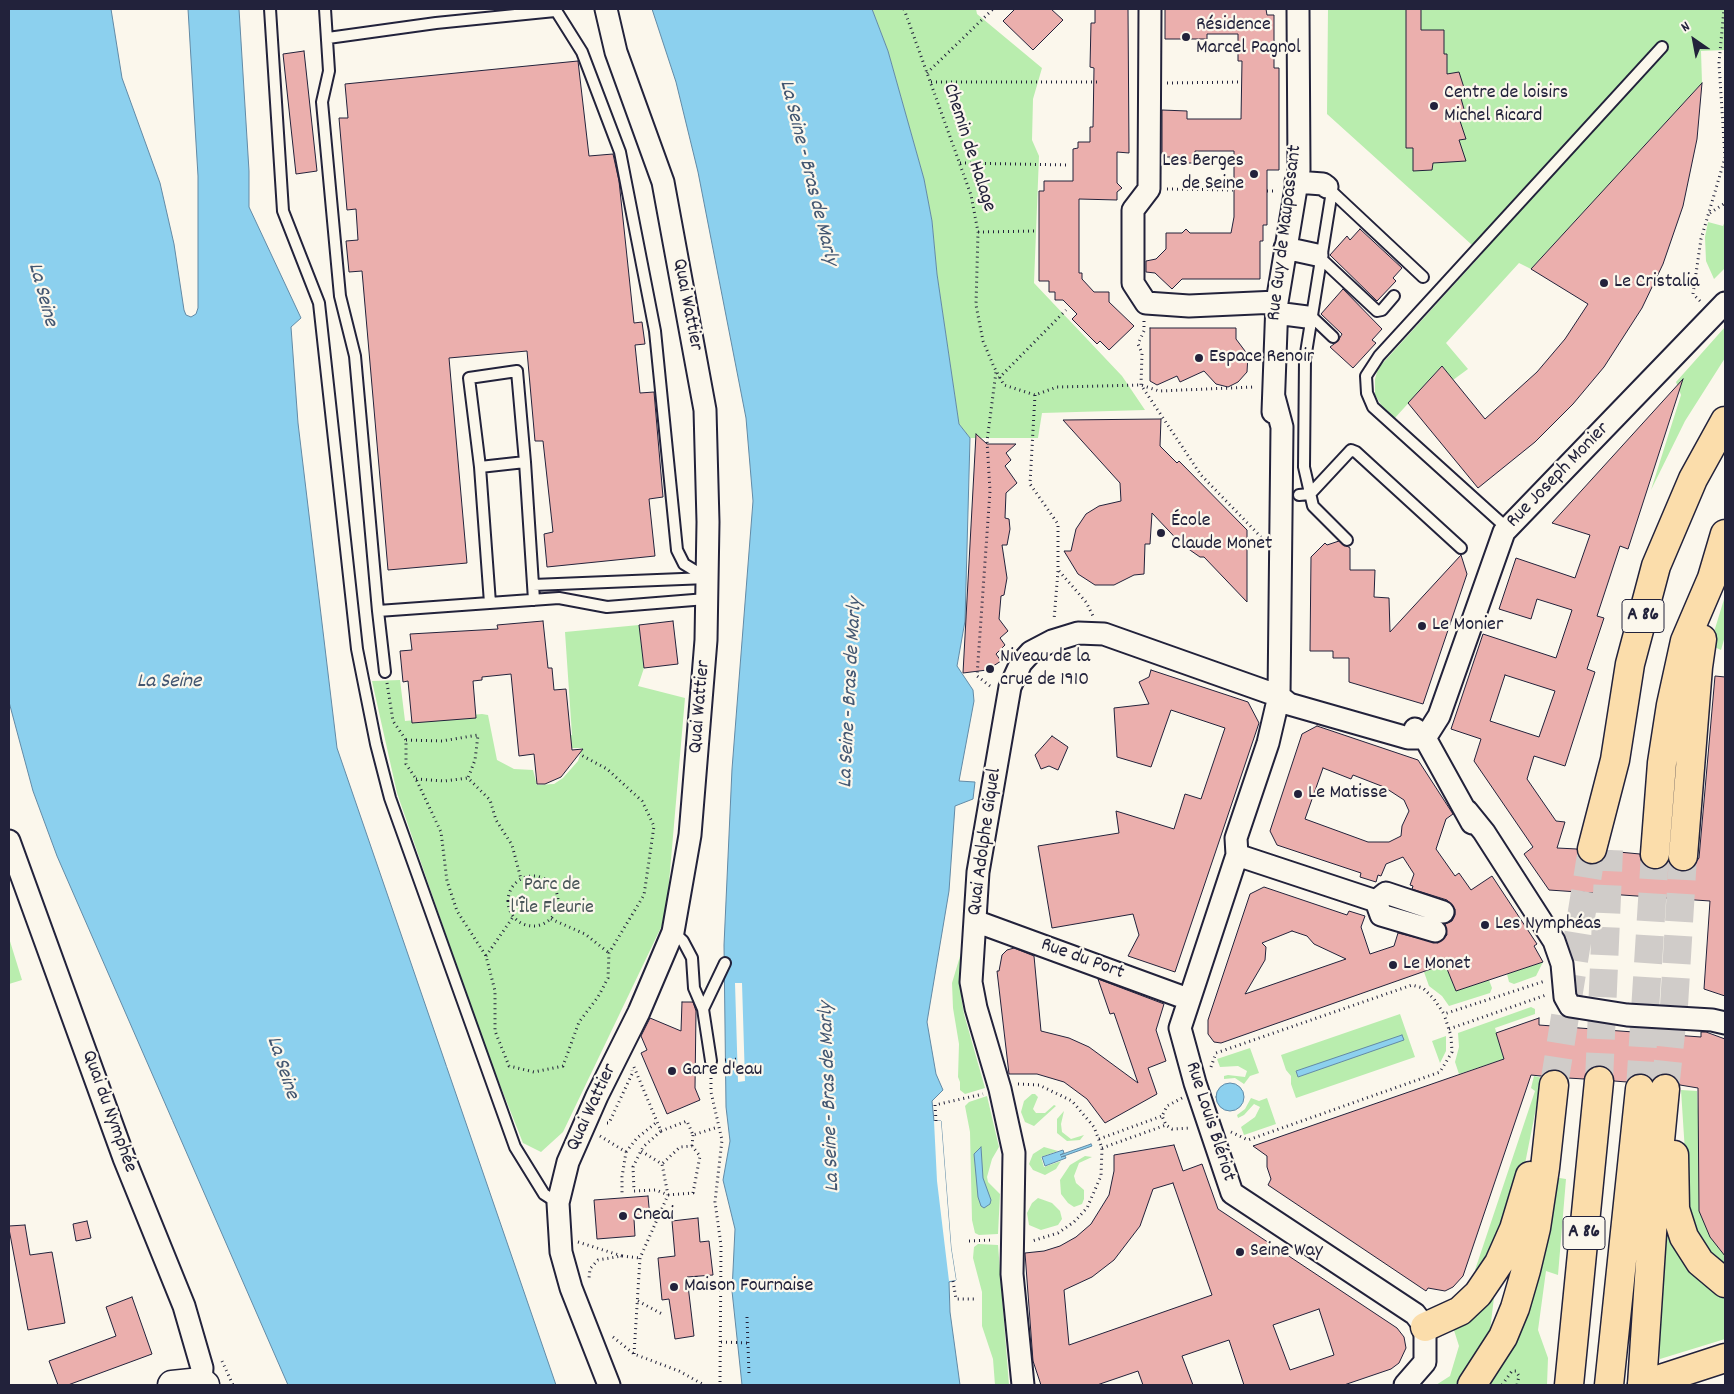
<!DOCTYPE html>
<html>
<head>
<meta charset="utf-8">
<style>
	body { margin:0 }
	#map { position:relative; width:1734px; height:1394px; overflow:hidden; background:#fbf7ec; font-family:Dekko,sans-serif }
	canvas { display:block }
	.frame { position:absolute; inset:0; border:10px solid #22223b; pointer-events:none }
	.north { position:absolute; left:1669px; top:15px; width:50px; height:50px; -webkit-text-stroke:4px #fbf7ec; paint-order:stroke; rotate:327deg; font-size:14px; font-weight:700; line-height:20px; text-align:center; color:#22223b }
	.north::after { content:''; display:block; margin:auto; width:18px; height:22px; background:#22223b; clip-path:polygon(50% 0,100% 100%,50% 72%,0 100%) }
</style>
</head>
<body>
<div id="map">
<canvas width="1734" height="1394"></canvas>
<div class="frame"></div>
<div class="north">N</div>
</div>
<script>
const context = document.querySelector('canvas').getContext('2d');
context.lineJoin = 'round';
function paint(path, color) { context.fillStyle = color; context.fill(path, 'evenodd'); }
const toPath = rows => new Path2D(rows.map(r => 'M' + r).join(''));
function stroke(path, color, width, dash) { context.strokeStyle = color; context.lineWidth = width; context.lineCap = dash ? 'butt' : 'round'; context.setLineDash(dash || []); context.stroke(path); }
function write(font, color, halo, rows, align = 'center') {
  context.font = font + ' Dekko,sans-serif'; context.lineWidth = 4.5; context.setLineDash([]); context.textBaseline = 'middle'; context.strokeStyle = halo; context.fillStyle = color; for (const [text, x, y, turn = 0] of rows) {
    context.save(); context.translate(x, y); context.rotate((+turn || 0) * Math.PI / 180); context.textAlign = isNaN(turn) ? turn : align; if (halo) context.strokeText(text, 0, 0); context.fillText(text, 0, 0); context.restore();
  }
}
const green = toPath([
	[872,9,976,9,977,14,1042,68,1033,99,1032,140,1039,156,1034,283,1122,376,1145,410,1042,413,1038,438,970,438,959,424,937,274,932,221,924,179,888,51],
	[1328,9,1725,9,1725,50,1701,51,1702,83,1531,269,1519,263,1446,343,1468,369,1453,380,1442,366,1394,419,1383,408,1375,395,1375,379,1377,372,1381,365,1482,254,1327,114],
	[1725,221,1725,268,1714,279,1706,261,1705,237,1708,222,1723,226],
	[1725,327,1725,358,1685,421,1651,490,1681,395,1676,382],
	[1725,596,1725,636,1721,650,1710,645],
	[639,625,644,668,638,686,685,698,666,917,563,1132,541,1152,523,1143,483,1042,397,793,372,681,400,680,405,721,482,714,488,715,497,760,514,769,533,770,537,785,554,784,563,778,578,761,582,748,569,748,568,736,572,735,565,632],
	[9,938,22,980,9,984],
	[961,953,961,996,964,1014,985,1088,965,1094,960,1090,960,1082,958,1077,959,1044,953,1008,952,983],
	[1543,962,1536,976,1514,984,1509,982,1507,974],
	[1445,964,1456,991,1489,980,1492,988,1490,993,1449,1006,1442,996,1429,986,1424,972],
	[1531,1007,1535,1009,1535,1014,1495,1028,1504,1059,1459,1074,1455,1062,1459,1047,1458,1033],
	[1400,1014,1415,1057,1296,1098,1291,1084,1291,1076,1286,1070,1281,1055],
	[1404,1039,1298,1077,1296,1072,1296,1071],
	[1446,1036,1446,1051,1440,1063,1432,1041],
	[1250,1048,1259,1073,1250,1076,1244,1084,1235,1078,1224,1079,1224,1076,1228,1075,1245,1077,1247,1071,1238,1066,1220,1067,1217,1059],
	[1534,1076,1542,1078,1518,1199,1480,1271,1475,1270,1535,1091,1531,1088],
	[1681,1090,1697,1091,1702,1191,1719,1238,1725,1244,1725,1270,1695,1239,1689,1214],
	[1032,1094,1035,1094,1038,1097,1033,1109,1036,1113,1045,1113,1054,1105,1056,1106,1034,1126,1025,1122,1021,1112,1024,1101],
	[987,1096,999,1147,992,1159,987,1177,988,1182,1000,1194,998,1234,979,1235,975,1233,972,1220,970,1132,965,1106,969,1102],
	[1251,1098,1259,1101,1267,1098,1276,1124,1244,1135,1241,1127,1255,1117,1260,1107,1254,1104,1244,1115,1238,1118,1237,1115,1245,1109],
	[1064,1111,1061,1124,1062,1132,1071,1139,1084,1135,1080,1140,1067,1141,1057,1133,1057,1119],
	[1044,1147,1058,1151,1041,1157,1044,1167,1061,1161,1056,1169,1045,1175,1033,1170,1029,1164,1033,1154],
	[1085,1156,1092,1157,1079,1163,1074,1176,1076,1183,1084,1190,1084,1199,1082,1204,1074,1207,1068,1203,1061,1194,1060,1180,1070,1165],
	[1553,1177,1566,1179,1558,1275,1546,1271,1538,1330,1548,1358,1547,1385,1481,1385],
	[1038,1198,1052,1203,1060,1211,1062,1219,1058,1225,1041,1230,1029,1225,1027,1213,1032,1203],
	[1666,1228,1684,1264,1725,1296,1725,1339,1660,1359,1658,1329],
	[978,1244,998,1245,1009,1385,995,1385,993,1359,982,1326,982,1292,973,1258,974,1247],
	[1496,1281,1488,1347,1474,1368,1458,1385,1436,1385,1450,1376,1459,1346,1452,1324]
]);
const water = toPath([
	[9,9,111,9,122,78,160,183,174,244,184,310,186,315,191,317,196,314,198,308,198,176,188,9,239,9,249,171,249,207,301,318,291,327,298,423,337,748,556,1385,288,1385,57,856,33,791,9,702,9,9],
	[652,9,872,9,888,51,924,179,932,221,937,274,959,424,970,438,965,621,957,666,973,690,974,701,959,781,975,782,973,799,955,806,949,891,927,1022,936,1074,943,1090,932,1101,934,1121,941,1121,951,1248,956,1280,949,1282,950,1312,960,1385,742,1385,732,1291,735,1229,723,1180,730,1141,726,1107,724,945,732,769,753,501,746,418,698,172,676,82,652,9],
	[1402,1035,1404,1040,1298,1077,1296,1071,1402,1035],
	'1216 1097a14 14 0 1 1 28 0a14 14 0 1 1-28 0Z',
	[1091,1144,1092,1146,1061,1157,1065,1156,1066,1158,1045,1166,1042,1157,1063,1150,1064,1153,1060,1155,1091,1144],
	[981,1147,983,1178,991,1200,990,1204,984,1208,981,1206,978,1197,974,1154,981,1147]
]);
const pier = toPath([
	[735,983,742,983,745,1081,738,1082],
	[934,1121,941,1121,951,1248,956,1280,949,1281,937,1181]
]);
const building = toPath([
	[1015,9,1051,9,1063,20,1033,50,1003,21,1015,9],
	[1095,9,1128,9,1129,153,1117,152,1117,183,1122,188,1117,192,1117,200,1079,199,1079,273,1082,273,1082,279,1094,292,1109,292,1109,302,1134,326,1109,350,1100,341,1097,344,1072,319,1077,314,1063,300,1055,300,1055,292,1049,292,1049,281,1039,281,1039,191,1044,191,1044,181,1073,181,1073,149,1078,148,1078,142,1090,142,1090,127,1093,127,1094,68,1090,67,1091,23,1095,23,1095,9],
	[1165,9,1266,9,1267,15,1274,15,1274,68,1279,68,1279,170,1267,170,1267,225,1263,225,1263,241,1260,241,1260,279,1182,279,1172,289,1155,273,1146,272,1146,261,1156,259,1166,249,1166,233,1182,233,1186,229,1190,233,1231,233,1234,217,1234,151,1195,151,1195,163,1170,163,1170,157,1162,157,1162,110,1187,111,1187,119,1241,119,1242,61,1238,61,1238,34,1207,34,1207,39,1165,39,1165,9],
	[1406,9,1421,9,1421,30,1444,30,1444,54,1447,54,1447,74,1459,72,1466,94,1460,95,1466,116,1459,118,1466,139,1459,140,1466,161,1433,163,1432,170,1413,171,1413,148,1406,148,1406,9],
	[304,51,317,171,296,174,283,54,304,51],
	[578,61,589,156,613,154,619,181,634,323,642,322,645,344,635,345,640,393,654,392,663,497,649,499,655,556,547,567,544,534,553,532,543,441,535,441,527,351,449,358,467,563,388,570,362,271,349,272,346,241,358,240,356,209,347,210,339,118,348,118,345,84,578,61],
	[1702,83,1697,139,1683,206,1663,264,1642,308,1604,367,1573,404,1535,442,1478,488,1408,403,1442,366,1485,419,1537,372,1565,339,1588,304,1531,269,1702,83],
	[1360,229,1402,268,1393,278,1396,281,1377,301,1330,255,1347,236,1350,240,1360,229],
	[1343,289,1382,329,1372,340,1376,343,1353,368,1330,347,1338,341,1342,334,1321,314,1343,289],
	[1150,328,1236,328,1236,339,1248,355,1247,372,1238,382,1228,387,1216,384,1204,371,1180,382,1177,376,1157,385,1150,381,1150,328],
	[1683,379,1628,549,1620,546,1597,616,1604,618,1587,669,1595,672,1565,766,1534,756,1527,779,1556,821,1565,822,1557,848,1577,849,1581,860,1589,864,1596,864,1603,860,1608,851,1640,854,1641,861,1646,867,1653,869,1662,868,1669,861,1675,869,1682,872,1690,870,1699,858,1715,676,1725,677,1725,996,1704,989,1710,901,1549,890,1524,854,1533,847,1474,761,1481,739,1451,729,1483,634,1556,658,1572,610,1537,599,1531,619,1499,609,1516,558,1575,578,1590,535,1552,523,1683,379],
	[1505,675,1555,691,1539,737,1490,721,1505,675],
	[1161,419,1160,446,1177,463,1179,461,1247,530,1247,602,1204,557,1200,557,1187,548,1186,549,1152,513,1150,544,1145,544,1144,574,1134,575,1114,585,1095,585,1078,574,1064,551,1071,551,1076,529,1086,514,1099,506,1121,501,1120,483,1063,420,1161,419],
	[976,434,987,444,1016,444,1006,453,1011,460,1005,466,1017,483,1006,493,1005,518,1009,519,1010,529,1007,545,1002,545,1007,578,1004,595,1001,596,999,619,1008,631,1000,638,1005,645,996,654,1001,661,987,670,963,673,976,434],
	[1339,541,1350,548,1350,570,1375,570,1374,597,1389,598,1390,632,1461,555,1467,574,1423,704,1349,682,1349,658,1333,658,1333,651,1310,651,1311,557,1325,543,1327,545,1339,541],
	[543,621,548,668,552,668,554,690,566,689,572,750,583,749,561,777,545,784,537,784,534,754,519,756,511,674,482,677,482,680,473,681,476,718,412,723,408,681,403,682,400,651,412,650,410,634,498,629,497,625,543,621],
	[673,621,678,664,644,668,639,625,673,621],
	[1151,670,1248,702,1259,723,1175,972,1128,956,1139,935,1133,914,1052,928,1038,846,1119,833,1116,811,1174,829,1185,794,1201,799,1225,728,1171,710,1151,767,1117,757,1114,708,1149,704,1139,682,1149,677,1151,670],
	[1317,726,1418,760,1453,814,1446,819,1436,849,1455,876,1459,873,1471,890,1492,876,1537,944,1534,946,1543,962,1456,991,1445,964,1221,1043,1214,1042,1208,1034,1208,1020,1250,894,1264,887,1347,915,1349,911,1365,916,1361,927,1370,954,1394,946,1398,933,1438,943,1447,935,1445,924,1452,921,1455,915,1455,909,1447,900,1412,889,1413,886,1410,885,1414,874,1403,857,1386,864,1381,876,1378,875,1376,882,1360,877,1361,873,1277,845,1270,831,1302,734,1317,726],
	[1323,768,1351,779,1353,775,1384,787,1404,800,1409,811,1402,826,1401,836,1389,842,1368,842,1305,819,1323,768],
	[1292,931,1307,936,1314,944,1346,959,1245,994,1265,960,1266,947,1262,943,1292,931],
	[1052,736,1068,747,1058,770,1049,766,1041,769,1035,755,1052,736],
	[1014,948,1034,956,1041,1031,1069,1038,1089,1047,1138,1083,1114,1013,1110,1014,1098,979,1164,1004,1156,1030,1166,1061,1148,1068,1157,1094,1105,1123,1087,1099,1064,1082,1037,1074,1009,1074,997,971,999,971,1002,955,1007,950,1014,948],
	[682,1002,693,1002,696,1011,695,1088,700,1100,667,1114,641,1053,647,1050,641,1036,650,1018,681,1031,682,1002],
	[1539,1018,1539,1025,1701,1037,1701,1032,1706,1032,1725,1039,1725,1256,1710,1237,1699,1211,1698,1088,1680,1085,1674,1077,1667,1074,1659,1075,1652,1080,1641,1073,1633,1075,1627,1082,1614,1081,1608,1069,1600,1065,1592,1067,1587,1072,1584,1079,1568,1078,1563,1072,1555,1069,1547,1071,1541,1076,1531,1075,1463,1276,1453,1287,1445,1291,1428,1288,1426,1291,1268,1185,1271,1179,1267,1167,1267,1156,1253,1146,1504,1059,1496,1033,1539,1018],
	[1174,1145,1183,1171,1202,1164,1218,1209,1397,1328,1404,1337,1406,1348,1399,1363,1391,1369,1344,1385,1244,1385,1229,1340,1182,1356,1193,1385,1143,1385,1138,1371,1097,1385,1041,1385,1033,1361,1025,1253,1044,1251,1060,1246,1076,1237,1091,1224,1109,1195,1114,1171,1114,1155,1174,1145],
	[1173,1183,1212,1295,1069,1345,1064,1290,1092,1277,1114,1260,1140,1226,1153,1189,1173,1183],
	[1319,1309,1334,1355,1290,1370,1273,1325,1319,1309],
	[648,1196,650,1218,634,1219,635,1236,597,1239,594,1200,648,1196],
	[698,1218,700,1242,709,1241,713,1275,687,1277,694,1336,675,1339,669,1299,662,1300,658,1258,675,1256,672,1221,698,1218],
	[87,1221,91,1238,76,1241,73,1224,87,1221],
	[25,1225,30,1255,52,1252,65,1323,28,1330,9,1229,9,1226,25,1225],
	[132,1297,152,1354,68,1385,58,1385,49,1361,116,1336,106,1307,132,1297]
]);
const highwayTunnel = toPath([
	[1599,1081,1609,850],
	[1554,1085,1592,849],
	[1640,1089,1655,854],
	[1665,1089,1674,1006,1683,856]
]);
const path = toPath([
	[904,9,971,195,978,232,976,305,983,341,994,367,1004,385,1035,395,1057,387,1141,385,1159,391,1255,387],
	[927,73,993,9],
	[931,82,1097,82],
	[1167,83,1242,82],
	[960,163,1068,165],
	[1167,189,1234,190],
	[1267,191,1277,191],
	[1710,213,1725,203],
	[978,232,1036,231],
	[1700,301,1693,294,1701,239,1725,158,1719,63,1724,9],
	[1144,321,1144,331,1138,344,1142,353,1141,385,1201,475,1261,537],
	[999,378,1066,310],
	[1035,395,1030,484,1058,524,1058,571,1054,620],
	[1059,571,1086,602,1093,616],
	[387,683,393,721,406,740,406,764,416,779,441,832,447,881,457,911,486,956,495,991,495,1031,509,1066,534,1072,563,1066,579,1022,598,997,608,978,609,953,644,895,654,826,642,801,607,769,581,755],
	[990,686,977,676,990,491,987,441,996,372],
	[406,740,442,741,478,735,475,760,468,778,490,800,496,820,512,845,521,879],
	[416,779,444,781,468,778],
	'508 901a25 25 0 1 1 50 0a25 25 0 1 1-50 0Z',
	[551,919,585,934,609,953],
	[486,956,513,917],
	[1449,1029,1546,995],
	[725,1060,739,1059],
	[634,1067,661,1131,643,1147,633,1167,634,1191,656,1190,668,1195,693,1193,700,1156,692,1146,680,1147,662,1164],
	[1211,1067,1216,1053,1412,985,1423,988,1434,999,1444,1014,1545,981],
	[711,1073,711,1092,722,1140,715,1202,721,1245,720,1385],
	[1018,1084,1039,1085,1072,1101,1094,1127,1102,1148,1101,1176,1087,1208,1074,1222,1058,1233,1032,1241],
	[1182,1098,1167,1106,1162,1116,1166,1125,1172,1129,1190,1128],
	[936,1121,935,1105,983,1094],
	[607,1123,609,1123,632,1074,632,1070],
	[661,1131,687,1121,693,1135,718,1127],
	[1231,1132,1248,1140,1440,1072,1452,1052,1451,1036,1444,1014],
	[600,1136,626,1152,622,1177,622,1196],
	[1099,1139,1162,1116],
	[692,1146,693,1135],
	[1102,1148,1166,1125],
	[626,1152,637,1138,657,1122],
	[969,1241,993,1240],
	[578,1242,622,1256,598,1260,590,1269,589,1278],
	[622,1256,640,1258],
	[696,1276,697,1291],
	[953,1281,956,1299,977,1299],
	[638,1301,664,1315],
	[747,1317,749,1375],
	[613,1337,634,1354,679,1371,704,1385],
	[721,1342,748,1343],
	[634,1354,640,1258,668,1195,662,1164,641,1151],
	[222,1361,233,1385],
	[1502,1385,1512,1371,1516,1371,1519,1376,1517,1385]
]);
const lane = toPath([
	[270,9,283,211,319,303,357,649,376,744,390,798,515,1147,544,1194,558,1203],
	[325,9,329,71,322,102,340,296,355,356,378,611,559,598,607,607,706,599],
	[555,9,582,52,620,152,655,331,677,550,684,564,707,578],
	[328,38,436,23,555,11],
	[1328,188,1423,277],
	[1332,191,1305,359,1304,467,1313,506,1347,540],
	[1317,255,1377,311,1382,310,1394,296],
	[1308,317,1312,317,1333,337],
	[480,467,469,378,517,371,525,462],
	[1299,495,1310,494,1351,450,1356,452,1461,548],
	[1508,529,1373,407,1367,393,1366,376,1379,356,1662,47],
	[533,585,707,578],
	[490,603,480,467,525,462,534,600],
	[378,611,385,672],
	[673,932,683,941,692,958,694,988,703,1009,711,1061],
	[703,1009,725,963]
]);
const street = toPath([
	[606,9,616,52,663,182,705,410,708,522,706,640,690,835,673,932,639,1012,597,1096,568,1162,558,1203,561,1252,571,1288,609,1385],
	[1150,9,1149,189,1133,210,1133,283,1146,303,1189,306,1277,302],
	[1296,182,1323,184,1327,187],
	[1285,248,1317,255],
	[1276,313,1307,317],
	[1274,397,1282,427,1279,696,1268,743,1236,838,1237,855,1180,1028,1195,1083,1232,1193,1415,1314,1425,1327,1425,1362,1405,1385],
	[1273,412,1277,302,1299,170,1298,9],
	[1415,729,1425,738,1472,823],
	[1425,738,1439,716,1504,532,1725,303],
	[1467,811,1484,832,1554,941,1562,964,1565,997,1570,1006,1627,1015,1712,1020,1725,1023],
	[9,841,124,1158,184,1306,202,1368,201,1382],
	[1237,855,1376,901,1381,915,1435,931],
	[1376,901,1386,893,1443,912],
	[975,921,1188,999],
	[1023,1385,1012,1274,1014,1153,1000,1089,976,1008,971,982,978,872,1010,687,1021,663,1031,652,1052,641,1078,633,1104,634,1279,696,1289,704,1408,738,1425,738]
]);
const secondary = toPath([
	[172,1385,201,1382,205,1385]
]);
const primary = toPath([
	[1642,1385,1725,1358]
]);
const highway = toPath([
	[1592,849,1615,760,1630,664,1656,566,1693,479,1725,421],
	[1655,854,1662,763,1671,705,1685,641,1712,578,1725,534],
	[1683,856,1698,667,1702,639],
	[1674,1155,1675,1209,1684,1237,1700,1262,1725,1283],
	[1425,1327,1460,1311,1478,1294,1499,1263,1514,1229,1530,1176],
	[1472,1385,1503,1337,1515,1308,1526,1270,1536,1228,1545,1168,1554,1085],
	[1569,1385,1599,1081],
	[1609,1385,1640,1089],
	[1642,1385,1654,1203,1665,1089]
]);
const markers = [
	[1186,37,5,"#22223b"],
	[1434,106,5,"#22223b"],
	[1254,174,5,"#22223b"],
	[1604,283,5,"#22223b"],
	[1199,358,5,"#22223b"],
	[1161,533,5,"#22223b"],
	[1422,626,5,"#22223b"],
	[990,669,5,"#22223b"],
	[1298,794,5,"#22223b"],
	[1485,925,5,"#22223b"],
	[1393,965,5,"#22223b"],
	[672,1071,5,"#22223b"],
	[623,1216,5,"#22223b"],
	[1240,1252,5,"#22223b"],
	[674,1287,5,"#22223b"]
];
const shields = [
	[1643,616,42],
	[1584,1233,42]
];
const shieldNames = [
	["A 86",1643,616],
	["A 86",1584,1233]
];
const poiNames = [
	["Résidence",1196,26],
	["Marcel Pagnol",1196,49],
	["Centre de loisirs",1444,94],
	["Michel Ricard",1444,117],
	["Les Berges",1244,162,"right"],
	["de Seine",1244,185,"right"],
	["Le Cristalia",1614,283],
	["Espace Renoir",1209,358],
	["École",1171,522],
	["Claude Monet",1171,545],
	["Le Monier",1432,626],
	["Niveau de la",1000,658],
	["crue de 1910",1000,681],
	["Le Matisse",1308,794],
	["Les Nymphéas",1495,925],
	["Le Monet",1403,965],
	["Gare d'eau",682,1071],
	["Cneai",633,1216],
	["Seine Way",1250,1252],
	["Maison Fournaise",684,1287]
];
const streetNames = [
	["Chemin de Halage",968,148,72],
	["Rue Guy de Maupassant",1286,233,-83],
	["Quai Wattier",686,305,79],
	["Rue Joseph Monier",1559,476,-46],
	["Quai Wattier",701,707,-85],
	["Quai Adolphe Giquel",986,842,-82],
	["Rue du Port",1082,960,20],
	["Quai Wattier",593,1108,-65],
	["Quai du Nymphée",108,1112,70],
	["Rue Louis Blériot",1209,1122,72]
];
const parkNames = [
	["Parc de",552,886],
	["l'Île Fleurie",552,909]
];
const waterNames = [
	["La Seine - Bras de Marly",807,173,76],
	["La Seine",41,295,75],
	["La Seine",169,683],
	["La Seine - Bras de Marly",852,693,-87],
	["La Seine",281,1068,72],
	["La Seine - Bras de Marly",831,1097,-92]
];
paint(green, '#b9edae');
paint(water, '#8cd0ee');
stroke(water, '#628aa6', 1);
paint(pier, '#fbf7ec');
paint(building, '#ebafad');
stroke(building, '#22223b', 1);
stroke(highwayTunnel, '#d0ccc9', 28, [28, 14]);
stroke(lane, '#22223b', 14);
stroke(street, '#22223b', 25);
stroke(secondary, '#22223b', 31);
stroke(primary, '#22223b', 31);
stroke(highway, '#22223b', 31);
stroke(path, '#22223b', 3, [1, 4]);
stroke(lane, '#fbf7ec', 10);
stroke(street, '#fbf7ec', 21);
stroke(secondary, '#fbf7ec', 28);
stroke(primary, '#fbddab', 28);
stroke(highway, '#fbddab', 28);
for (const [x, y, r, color] of markers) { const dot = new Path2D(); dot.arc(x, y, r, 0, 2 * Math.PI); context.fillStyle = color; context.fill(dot); stroke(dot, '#fbf7ec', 2); }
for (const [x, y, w] of shields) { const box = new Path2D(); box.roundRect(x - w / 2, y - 16.5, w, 33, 4); context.fillStyle = '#fbf7ec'; context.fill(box); stroke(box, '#22223b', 1); }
write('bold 19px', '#22223b', null, shieldNames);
write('20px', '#22223b', '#fbf7ec', poiNames, 'left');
write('20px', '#22223b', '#fbf7ec', streetNames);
write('20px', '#485558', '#fbf7ec', parkNames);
write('italic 21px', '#425671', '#fbf7ec', waterNames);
</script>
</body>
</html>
